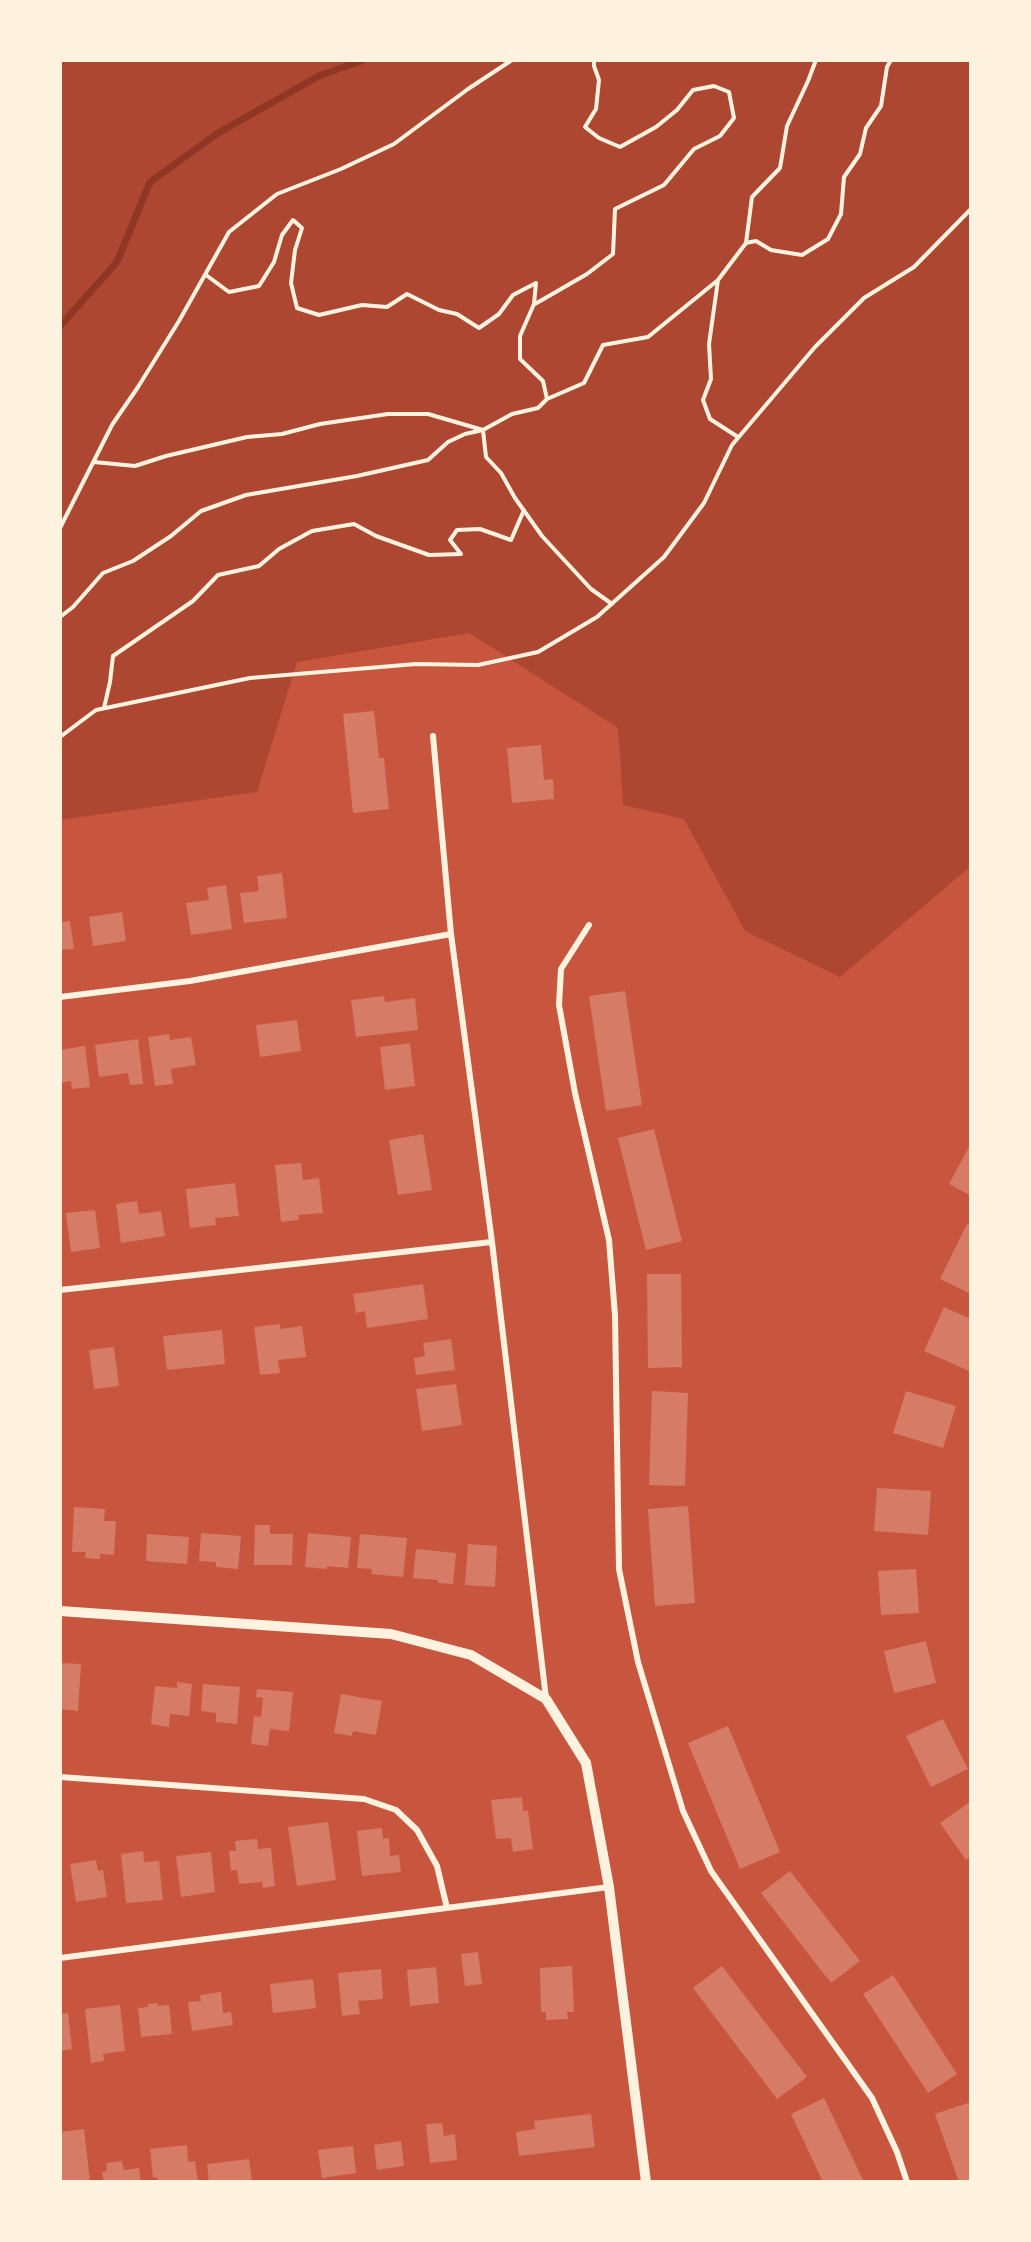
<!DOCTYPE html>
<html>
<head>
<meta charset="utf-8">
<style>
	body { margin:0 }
	#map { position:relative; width:1031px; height:2242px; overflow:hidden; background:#c8553d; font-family:Rubik,sans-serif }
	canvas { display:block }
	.frame { position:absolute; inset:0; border:62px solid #fff3e0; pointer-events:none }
</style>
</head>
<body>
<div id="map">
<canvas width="1031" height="2242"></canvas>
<div class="frame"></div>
</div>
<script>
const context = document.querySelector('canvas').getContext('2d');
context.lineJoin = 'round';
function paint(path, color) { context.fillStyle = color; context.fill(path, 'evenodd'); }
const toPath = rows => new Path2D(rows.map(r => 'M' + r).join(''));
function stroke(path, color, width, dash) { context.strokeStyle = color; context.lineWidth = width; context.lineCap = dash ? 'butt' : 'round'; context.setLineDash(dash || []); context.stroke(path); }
const green = toPath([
	[60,60,971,60,971,866,840,977,745,931,684,819,623,805,618,728,469,633,297,662,257,792,60,820]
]);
const stream = toPath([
	[60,326,117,262,150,182,218,133,319,76,363,60]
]);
const building = toPath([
	[374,711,379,758,384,758,389,809,353,813,343,714],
	[541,745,544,780,553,779,554,799,512,803,507,748],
	[282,873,287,918,244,923,240,893,259,891,257,876],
	[226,885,232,929,191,935,186,903,209,900,207,888],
	[122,912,126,941,93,946,89,917],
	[70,921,74,949,60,950,60,922],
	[625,991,642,1105,606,1111,589,996],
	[384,996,385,1002,415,998,418,1030,356,1037,351,1000],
	[297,1020,301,1051,260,1057,256,1025],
	[169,1034,170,1040,191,1037,196,1065,171,1069,173,1084,155,1086,148,1037],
	[138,1039,143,1084,130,1085,128,1073,99,1077,95,1045],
	[410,1043,415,1086,385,1090,380,1047],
	[85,1046,90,1087,72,1089,71,1081,60,1083,60,1050],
	[654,1129,682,1241,646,1250,618,1138],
	[423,1134,432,1190,398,1195,389,1140],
	[971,1143,971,1196,949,1184],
	[301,1163,303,1180,319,1178,323,1213,298,1215,299,1220,281,1222,275,1165],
	[235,1183,239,1216,215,1218,216,1225,190,1228,186,1189],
	[137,1201,139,1214,161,1211,165,1236,121,1243,116,1204],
	[95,1210,100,1248,71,1252,66,1213],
	[967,1224,971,1226,971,1294,940,1279],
	[647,1274,681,1274,682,1367,648,1368],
	[423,1284,428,1319,367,1328,365,1311,356,1313,353,1294],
	[944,1307,971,1319,971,1366,969,1371,924,1351],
	[280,1324,280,1329,302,1326,306,1357,278,1360,280,1373,260,1375,254,1327],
	[222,1330,225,1364,167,1370,163,1336],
	[451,1339,455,1370,416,1375,414,1358,425,1356,423,1343],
	[114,1347,119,1386,94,1389,89,1350],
	[456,1384,462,1425,422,1431,416,1389],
	[652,1391,688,1393,685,1486,649,1485],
	[906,1391,956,1406,943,1448,893,1433],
	[877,1488,931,1491,928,1535,874,1531],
	[688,1506,695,1603,655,1606,648,1509],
	[74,1507,105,1509,104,1521,116,1521,114,1555,100,1554,100,1559,85,1558,86,1552,72,1552],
	[255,1525,270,1525,270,1534,293,1534,292,1565,254,1565],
	[201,1533,241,1536,238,1569,216,1567,216,1562,199,1561],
	[308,1533,351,1537,348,1568,327,1566,327,1569,305,1567],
	[147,1534,189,1537,187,1564,146,1561],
	[360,1534,407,1538,403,1577,371,1574,372,1569,357,1568],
	[468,1544,497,1546,495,1587,465,1585],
	[416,1549,456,1553,453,1584,438,1583,438,1580,413,1578],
	[916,1569,919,1613,881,1615,878,1571],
	[926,1641,936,1683,894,1693,884,1651],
	[60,1663,81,1664,78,1711,60,1709],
	[177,1682,192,1684,189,1716,170,1714,169,1727,151,1724,155,1686,177,1688],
	[203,1684,240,1687,237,1724,216,1722,216,1713,201,1711],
	[257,1689,293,1692,289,1731,270,1729,268,1746,251,1744,254,1716,261,1717,263,1698,256,1697],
	[341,1694,382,1701,376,1735,353,1731,352,1736,334,1733],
	[943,1719,968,1769,931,1787,906,1736],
	[728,1726,780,1852,740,1869,688,1743],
	[522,1797,523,1811,528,1811,533,1849,513,1852,511,1838,496,1839,491,1800],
	[971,1801,971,1856,966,1860,940,1823],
	[328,1822,336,1880,297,1886,288,1827],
	[382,1828,383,1839,389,1838,390,1856,399,1855,401,1872,362,1876,357,1831],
	[257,1839,258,1849,271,1848,275,1886,263,1888,262,1882,239,1884,237,1870,231,1871,229,1851,236,1851,235,1841],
	[143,1851,144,1862,159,1861,163,1900,126,1903,121,1854],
	[211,1852,215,1892,181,1897,176,1856],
	[96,1860,98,1871,103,1870,107,1897,76,1902,70,1864],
	[790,1871,860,1961,831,1983,761,1893],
	[478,1952,482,1984,465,1986,461,1954],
	[572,1966,574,2012,567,2012,568,2019,546,2020,546,2012,541,2012,540,1968],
	[722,1966,807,2077,777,2099,693,1988],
	[436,1967,439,2003,410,2006,407,1970],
	[381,1969,383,1999,358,2001,360,2014,342,2016,338,1973],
	[893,1975,957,2074,928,2093,863,1994],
	[313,1979,316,2008,273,2013,270,1984],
	[221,1992,223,2013,231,2012,233,2025,192,2031,188,2002,201,2001,200,1995],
	[158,2003,158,2006,169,2005,172,2034,141,2037,138,2008,148,2007,148,2004],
	[120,2005,125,2051,103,2054,104,2061,91,2063,85,2009],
	[68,2013,72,2049,60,2051,60,2014],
	[824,2098,864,2182,823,2182,791,2114],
	[971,2102,971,2182,959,2182,935,2114],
	[591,2114,595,2147,519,2156,516,2132,535,2129,534,2121],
	[442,2123,444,2136,455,2134,457,2160,430,2163,426,2124],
	[84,2129,90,2182,60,2182,60,2132],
	[401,2141,404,2166,377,2170,374,2145],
	[187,2145,188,2162,195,2161,198,2182,158,2182,157,2177,153,2178,150,2149],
	[353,2146,356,2173,322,2178,318,2150],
	[249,2159,252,2182,209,2182,207,2164],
	[122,2161,124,2170,139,2168,141,2182,104,2182,102,2172,107,2171,106,2163]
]);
const path = toPath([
	[746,243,756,241,771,250,802,255,828,239,841,214,844,177,860,154,866,128,881,106,887,67,891,60],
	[746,243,752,197,780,168,787,126,808,81,816,60],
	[206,275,229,292,259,286,274,262,282,235,293,220,302,228,295,250,291,283,297,308,319,315,362,305,387,307,407,294,439,310,457,314,479,328,499,314,513,295,536,283,534,304,520,336,520,359,543,381,547,399],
	[718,280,709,344,711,379,703,400,710,419,738,437],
	[535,304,587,274,613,254,615,209,664,185,694,149,720,136,734,118,729,92,714,86,693,90,677,110,656,127,620,147,599,138,585,127,596,109,599,80,594,66,594,60],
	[483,430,486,457,501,473,515,498,542,536,591,589,612,604],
	[94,462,135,466,166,456,247,437,282,434,320,424,388,414,428,414,483,430],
	[60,528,112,425,138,387,179,321,229,232,277,194,341,169,394,144,468,89,512,60],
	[60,617,73,607,103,573,133,561,171,536,201,511,246,495,357,476,428,460,448,442,465,434,483,430,512,414,538,408,547,399,584,383,603,345,648,337,718,280,746,243],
	[104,708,110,682,113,656,193,601,218,575,259,566,279,549,312,531,354,524,376,536,429,555,461,554,450,540,457,530,480,529,511,540,524,510],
	[60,737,96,710,250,678,416,664,478,665,538,652,597,617,664,557,704,503,732,445,815,347,864,298,914,267,971,209]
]);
const minor = toPath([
	[433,736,451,934,492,1242,546,1698],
	[589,925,561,969,559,1005,575,1093,609,1240,615,1315,619,1569,638,1662,683,1811,711,1871,872,2098,897,2152,907,2182],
	[60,997,190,981,451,934],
	[60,1290,492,1242],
	[60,1777,364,1799,396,1810,417,1830,437,1866,447,1908],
	[60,1958,609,1887]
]);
const tertiary = toPath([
	[60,1611,391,1634,471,1655,546,1699,586,1763,609,1887,646,2182]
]);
paint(green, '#ae4732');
stroke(stream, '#8f3625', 7);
paint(building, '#d67c66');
stroke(path, '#fff3e0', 4);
stroke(minor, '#fff3e0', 6);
stroke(tertiary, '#fff3e0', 10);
</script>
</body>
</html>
